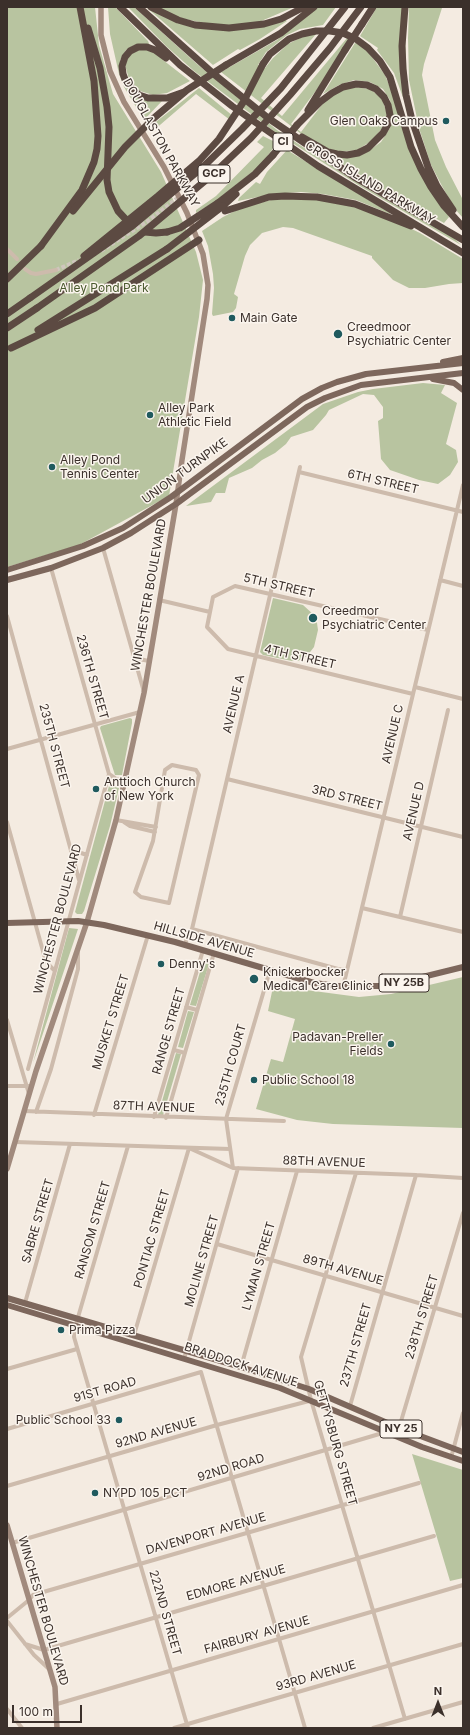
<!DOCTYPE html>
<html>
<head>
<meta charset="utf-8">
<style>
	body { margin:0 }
	#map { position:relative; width:470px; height:1735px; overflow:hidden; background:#f4ebe1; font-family:Inter,sans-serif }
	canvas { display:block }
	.frame { position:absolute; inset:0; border:8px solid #3b302b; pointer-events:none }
	.north { position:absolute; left:418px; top:1683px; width:40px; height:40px; -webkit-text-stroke:3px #fbf5ee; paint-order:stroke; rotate:0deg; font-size:11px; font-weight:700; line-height:16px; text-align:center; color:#3b302b }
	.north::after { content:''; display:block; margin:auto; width:14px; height:18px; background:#3b302b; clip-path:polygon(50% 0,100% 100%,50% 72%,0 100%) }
	.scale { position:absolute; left:12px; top:1705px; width:70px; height:18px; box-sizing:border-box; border:2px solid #3b302b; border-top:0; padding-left:5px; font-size:12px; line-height:14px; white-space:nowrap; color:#3b302b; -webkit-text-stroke:3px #fbf5ee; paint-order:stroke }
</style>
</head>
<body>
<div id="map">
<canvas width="470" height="1735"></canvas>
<div class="frame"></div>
<div class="north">N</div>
<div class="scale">100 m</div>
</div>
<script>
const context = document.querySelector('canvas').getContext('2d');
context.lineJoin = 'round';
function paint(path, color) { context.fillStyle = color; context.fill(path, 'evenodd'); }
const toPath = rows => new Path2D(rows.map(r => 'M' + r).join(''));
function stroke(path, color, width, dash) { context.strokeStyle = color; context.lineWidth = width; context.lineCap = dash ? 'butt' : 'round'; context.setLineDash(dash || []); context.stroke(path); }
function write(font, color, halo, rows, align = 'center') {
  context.font = font + ' Inter,sans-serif'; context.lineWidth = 3; context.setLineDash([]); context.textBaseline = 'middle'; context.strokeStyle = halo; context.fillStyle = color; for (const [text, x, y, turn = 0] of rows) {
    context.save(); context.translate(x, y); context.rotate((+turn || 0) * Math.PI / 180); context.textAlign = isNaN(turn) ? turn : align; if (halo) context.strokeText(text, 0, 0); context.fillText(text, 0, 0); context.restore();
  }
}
const green = toPath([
	[7,7,95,7,99,45,113,94,161,172,196,252,203,280,199,317,169,496,79,545,7,567],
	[108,7,115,7,148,41,150,46,144,44,134,45,126,50,120,60,120,71,132,93,162,101,144,120,124,87,119,74,110,34],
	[128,7,134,7,197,64,277,130,361,185,454,238,461,245,360,186,275,132,194,71,166,46],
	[146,7,217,29,284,19,287,21,260,39,240,50,238,49,213,65],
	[156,7,294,7,259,22,236,26,215,25,179,18],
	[318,7,336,7,323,25,300,29,287,35,266,52,258,65,265,68,273,58,288,44,304,36,317,33,261,98,282,116,347,38,349,39,324,80,291,124,301,132,324,102,339,91,353,87,370,89,382,98,387,114,383,127,373,140,357,150,339,152,324,147,300,133,221,72,277,40],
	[377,7,404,7,408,111,394,73,377,50,378,48,360,36],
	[409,7,442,8,424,64,422,75,435,140,446,167,463,200,463,218,455,209,442,186,431,165,419,128,409,80,408,38],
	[355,43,358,43,369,53,385,75,394,97,406,136,449,217,444,223,395,196,326,154,370,150,381,142,390,128,392,114,390,100,383,89,370,82,354,80,339,85,323,94],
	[140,48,149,49,164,58,163,60,190,81,167,93,153,95,140,91,129,79,125,65,130,54],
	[199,88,233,116,230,120,196,94,153,131,151,127,157,121],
	[263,136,277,143,261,165,216,201,196,213,196,210,216,196,264,147,257,142],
	[287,150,390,213,390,214,356,200,323,194,301,192,273,194,238,201,239,198,256,182,260,184,267,172],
	[307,198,350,204,387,217,420,233,463,259,463,283,449,284,425,288,409,288,393,280,372,258,372,256,293,228,283,227,262,233,250,245,245,256,234,294,238,297,236,308,233,312,213,316,212,314,214,288,213,274,208,246,202,231,223,217,243,207,275,199],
	[423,383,445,385,441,393,457,403,446,444,456,450,458,462,450,475,438,484,419,480,390,470,381,459,380,446,378,421,383,418,383,407,374,395,363,394,329,410,326,415,313,430,291,437,286,444,275,453,262,460,252,468,229,478,225,493,216,493,211,502,186,506,323,404,358,392,373,389],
	[273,598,303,605,314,615,317,623,318,630,314,647,307,656,298,661,292,661,263,655,260,652],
	[130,718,132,719,132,723,122,775,115,775,100,728,101,726],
	[111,785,119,788,110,826,84,911,82,914,77,914,75,912,109,786],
	[69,928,78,929,33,1063],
	[203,962,209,964,196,1006,190,1005],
	[463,977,463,1128,333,1124,297,1120,256,1109,271,1059,283,1062,295,1019,268,1011,274,982,306,990,359,997,391,994],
	[188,1011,194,1012,183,1048,178,1047],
	[176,1053,181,1054,163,1115,158,1115],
	[412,1454,463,1470,463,1578,450,1581]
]);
const streetTunnel = toPath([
	[101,251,148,221,180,196],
	[56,270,79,260]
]);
const street = toPath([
	[7,249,17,259],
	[25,269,31,273,36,274,56,270],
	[299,472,463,512],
	[103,548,144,692],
	[51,568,109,774,116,779,125,781],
	[440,580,463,586],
	[159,600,210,612],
	[7,616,79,880],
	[134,658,149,661],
	[415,687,463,699],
	[413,694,228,649,207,627,213,597,235,586,428,630],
	[7,749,140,712],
	[172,765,196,770,199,775,169,903,141,897,135,892,153,841,165,770,172,765],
	[227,779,463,837],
	[116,820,156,827],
	[7,822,46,962,55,971],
	[124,822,130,826,155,832],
	[72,850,87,855],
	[362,908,463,932],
	[400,917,448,710],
	[192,929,338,969,347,970],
	[185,945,188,934,192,929,300,467],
	[343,987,463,485],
	[186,1007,197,1010],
	[7,1020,29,1094],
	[174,1050,185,1053],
	[28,1069,109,774],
	[7,1086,29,1086],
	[24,1111,284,1121],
	[36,1112,51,1069,78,969,78,953],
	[94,1115,148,935],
	[154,1117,203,950],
	[166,1118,214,953],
	[15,1142,230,1149],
	[128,1146,74,1331,74,1337,188,1728],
	[189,1148,233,1168,416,1175,463,1178],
	[233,1168,226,1119,270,970],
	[356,1173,301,1357,311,1400,405,1719],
	[217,1244,463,1316],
	[25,1303,70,1144],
	[134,1335,189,1148],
	[184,1359,238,1168],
	[241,1367,297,1171],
	[7,1369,77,1349],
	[201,1372,305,1728],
	[350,1406,416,1175],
	[399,1428,463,1213],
	[7,1429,201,1372],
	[451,1458,463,1413],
	[7,1486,217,1425,309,1401],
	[12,1543,386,1432],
	[7,1618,29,1600,33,1595,419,1483],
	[7,1621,34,1655,49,1669],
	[25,1644,44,1650,434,1536],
	[57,1704,463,1585],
	[7,1709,22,1728],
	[174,1728,463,1644],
	[373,1728,463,1702]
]);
const secondary = toPath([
	[7,1169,36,1071,87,922,116,820,144,693,176,504,182,460,207,299,208,285,203,254,187,213,164,167,124,102,110,71,101,35,101,7],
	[7,1525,55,1687,57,1728]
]);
const primary = toPath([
	[443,362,463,358],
	[433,379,454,383,463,390],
	[7,570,83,546,123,528,171,497,302,399,322,388,337,382,366,374,463,363],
	[7,580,51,568,103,548,131,533,176,504,307,407,325,398,361,385,463,373],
	[7,923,78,921,104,925,175,942,314,983,338,986,386,986,463,967],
	[7,1298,241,1367,309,1389,399,1428,463,1452],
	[7,1305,280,1388,422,1447,463,1461]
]);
const highway = toPath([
	[120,7,180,65,232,106,318,166,463,253],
	[139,7,215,75,268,118,356,178,463,240],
	[151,7,178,20,195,25,229,28,264,24,281,19,304,7],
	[405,7,402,46,403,69,406,95,412,120,428,167,437,186,453,210],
	[362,24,373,7],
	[88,28,100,68,107,107,109,127,107,180,109,192,118,211,131,225],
	[166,58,155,50,147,47,138,47,130,51,125,57,122,66,123,74,126,82,139,95,148,98,167,98,184,92],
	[263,64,270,54,289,39,302,34,316,31,330,31,343,33,356,39,368,48,380,61,390,77,411,147,421,169,431,187,444,206,463,227],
	[226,65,281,33,314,7],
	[308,110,345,50],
	[297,125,320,102,332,93,343,87,356,84,367,85,376,89,384,97,388,105,390,115,388,124,383,133,368,148,358,153,347,155,337,154,328,152,302,137],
	[218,203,255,174,273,155],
	[223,206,236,194],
	[225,211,269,197,285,196,317,197,355,204,411,226],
	[145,232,156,233,167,232],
	[41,246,82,190,94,162,97,149,98,136,94,81,80,7],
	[7,314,30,298],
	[7,328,37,308],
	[38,330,167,249],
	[11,348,95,308,199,240]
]);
const highwayBridge = toPath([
	[345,50,362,24],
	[273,155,297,125],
	[73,211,125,147,154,118,187,90,226,65],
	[167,232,180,228,218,203],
	[167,249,223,206],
	[84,256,158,196,199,161,219,139,244,101,263,64],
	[7,279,41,246],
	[30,298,131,227,204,166,242,129,281,88,345,7],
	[37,308,139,236,212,175,251,138,290,95,330,48,361,7]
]);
const markers = [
	[446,121,4,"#1f5a5e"],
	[232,318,4,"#1f5a5e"],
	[338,334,5,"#1f5a5e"],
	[150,415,4,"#1f5a5e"],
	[52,467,4,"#1f5a5e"],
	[313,618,5,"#1f5a5e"],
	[96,789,4,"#1f5a5e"],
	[161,964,4,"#1f5a5e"],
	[254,979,5,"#1f5a5e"],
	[391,1044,4,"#1f5a5e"],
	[254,1080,4,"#1f5a5e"],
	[61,1330,4,"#1f5a5e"],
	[119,1420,4,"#1f5a5e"],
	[95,1493,4,"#1f5a5e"]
];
const shields = [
	[283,142,20],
	[214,174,32],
	[404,983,50],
	[401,1429,42]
];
const shieldNames = [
	["CI",283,142],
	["GCP",214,174],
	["NY 25B",404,983],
	["NY 25",401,1429]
];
const poiNames = [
	["Glen Oaks Campus",438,121,"right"],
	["Main Gate",240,318],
	["Creedmoor",347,327],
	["Psychiatric Center",347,341],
	["Alley Park",158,408],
	["Athletic Field",158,422],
	["Alley Pond",60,460],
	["Tennis Center",60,474],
	["Creedmor",322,611],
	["Psychiatric Center",322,625],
	["Anttioch Church",104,782],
	["of New York",104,796],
	["Denny's",169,964],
	["Knickerbocker",263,972],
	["Medical Care Clinic",263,986],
	["Padavan-Preller",383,1037,"right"],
	["Fields",383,1051,"right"],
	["Public School 18",262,1080],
	["Prima Pizza",69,1330],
	["Public School 33",111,1420,"right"],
	["NYPD 105 PCT",103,1493]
];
const streetNames = [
	["DOUGLASTON PARKWAY",161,143,61],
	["CROSS ISLAND PARKWAY",370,183,31],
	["UNION TURNPIKE",185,471,-36],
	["6TH STREET",383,482,13],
	["5TH STREET",279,586,13],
	["WINCHESTER BOULEVARD",149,595,-80],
	["4TH STREET",300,657,13],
	["236TH STREET",92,677,74],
	["AVENUE A",234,704,-77],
	["AVENUE C",393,734,-77],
	["235TH STREET",54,746,75],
	["3RD STREET",347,798,14],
	["AVENUE D",414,811,-77],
	["WINCHESTER BOULEVARD",58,919,-75],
	["HILLSIDE AVENUE",204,940,16],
	["MUSKET STREET",111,1022,-73],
	["RANGE STREET",169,1031,-74],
	["235TH COURT",231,1065,-74],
	["87TH AVENUE",154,1107,2],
	["88TH AVENUE",324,1162,2],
	["SABRE STREET",38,1221,-74],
	["RANSOM STREET",93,1230,-74],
	["PONTIAC STREET",152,1239,-74],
	["MOLINE STREET",202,1261,-74],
	["LYMAN STREET",259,1266,-74],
	["89TH AVENUE",343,1270,16],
	["238TH STREET",422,1317,-73],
	["237TH STREET",356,1345,-74],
	["BRADDOCK AVENUE",241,1365,18],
	["91ST ROAD",105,1390,-16],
	["92ND AVENUE",156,1433,-16],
	["GETTYSBURG STREET",335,1443,74],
	["92ND ROAD",231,1468,-17],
	["DAVENPORT AVENUE",206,1534,-16],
	["EDMORE AVENUE",236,1583,-16],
	["WINCHESTER BOULEVARD",43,1611,74],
	["222ND STREET",165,1613,74],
	["FAIRBURY AVENUE",257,1635,-16],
	["93RD AVENUE",316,1676,-16]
];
const parkNames = [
	["Alley Pond Park",104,288]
];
paint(green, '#b8c4a0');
stroke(streetTunnel, '#cfc6bd', 4, [4, 2]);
stroke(street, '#cdbbac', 4);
stroke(secondary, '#a18a7d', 5.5);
stroke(primary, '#7d675c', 6);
stroke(highway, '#5c4a42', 7);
stroke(highwayBridge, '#5c4a42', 7);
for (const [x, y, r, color] of markers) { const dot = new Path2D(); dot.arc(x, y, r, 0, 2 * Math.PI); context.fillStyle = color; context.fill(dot); stroke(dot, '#fbf5ee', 1.5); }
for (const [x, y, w] of shields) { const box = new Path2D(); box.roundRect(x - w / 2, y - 9, w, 18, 3); context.fillStyle = '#fbf5ee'; context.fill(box); stroke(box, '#3b302b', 1); }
write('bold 11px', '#3b302b', null, shieldNames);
write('12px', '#3b302b', '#fbf5ee', poiNames, 'left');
write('12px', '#3b302b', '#fbf5ee', streetNames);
write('12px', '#4a5a2e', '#fbf5ee', parkNames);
</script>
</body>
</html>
